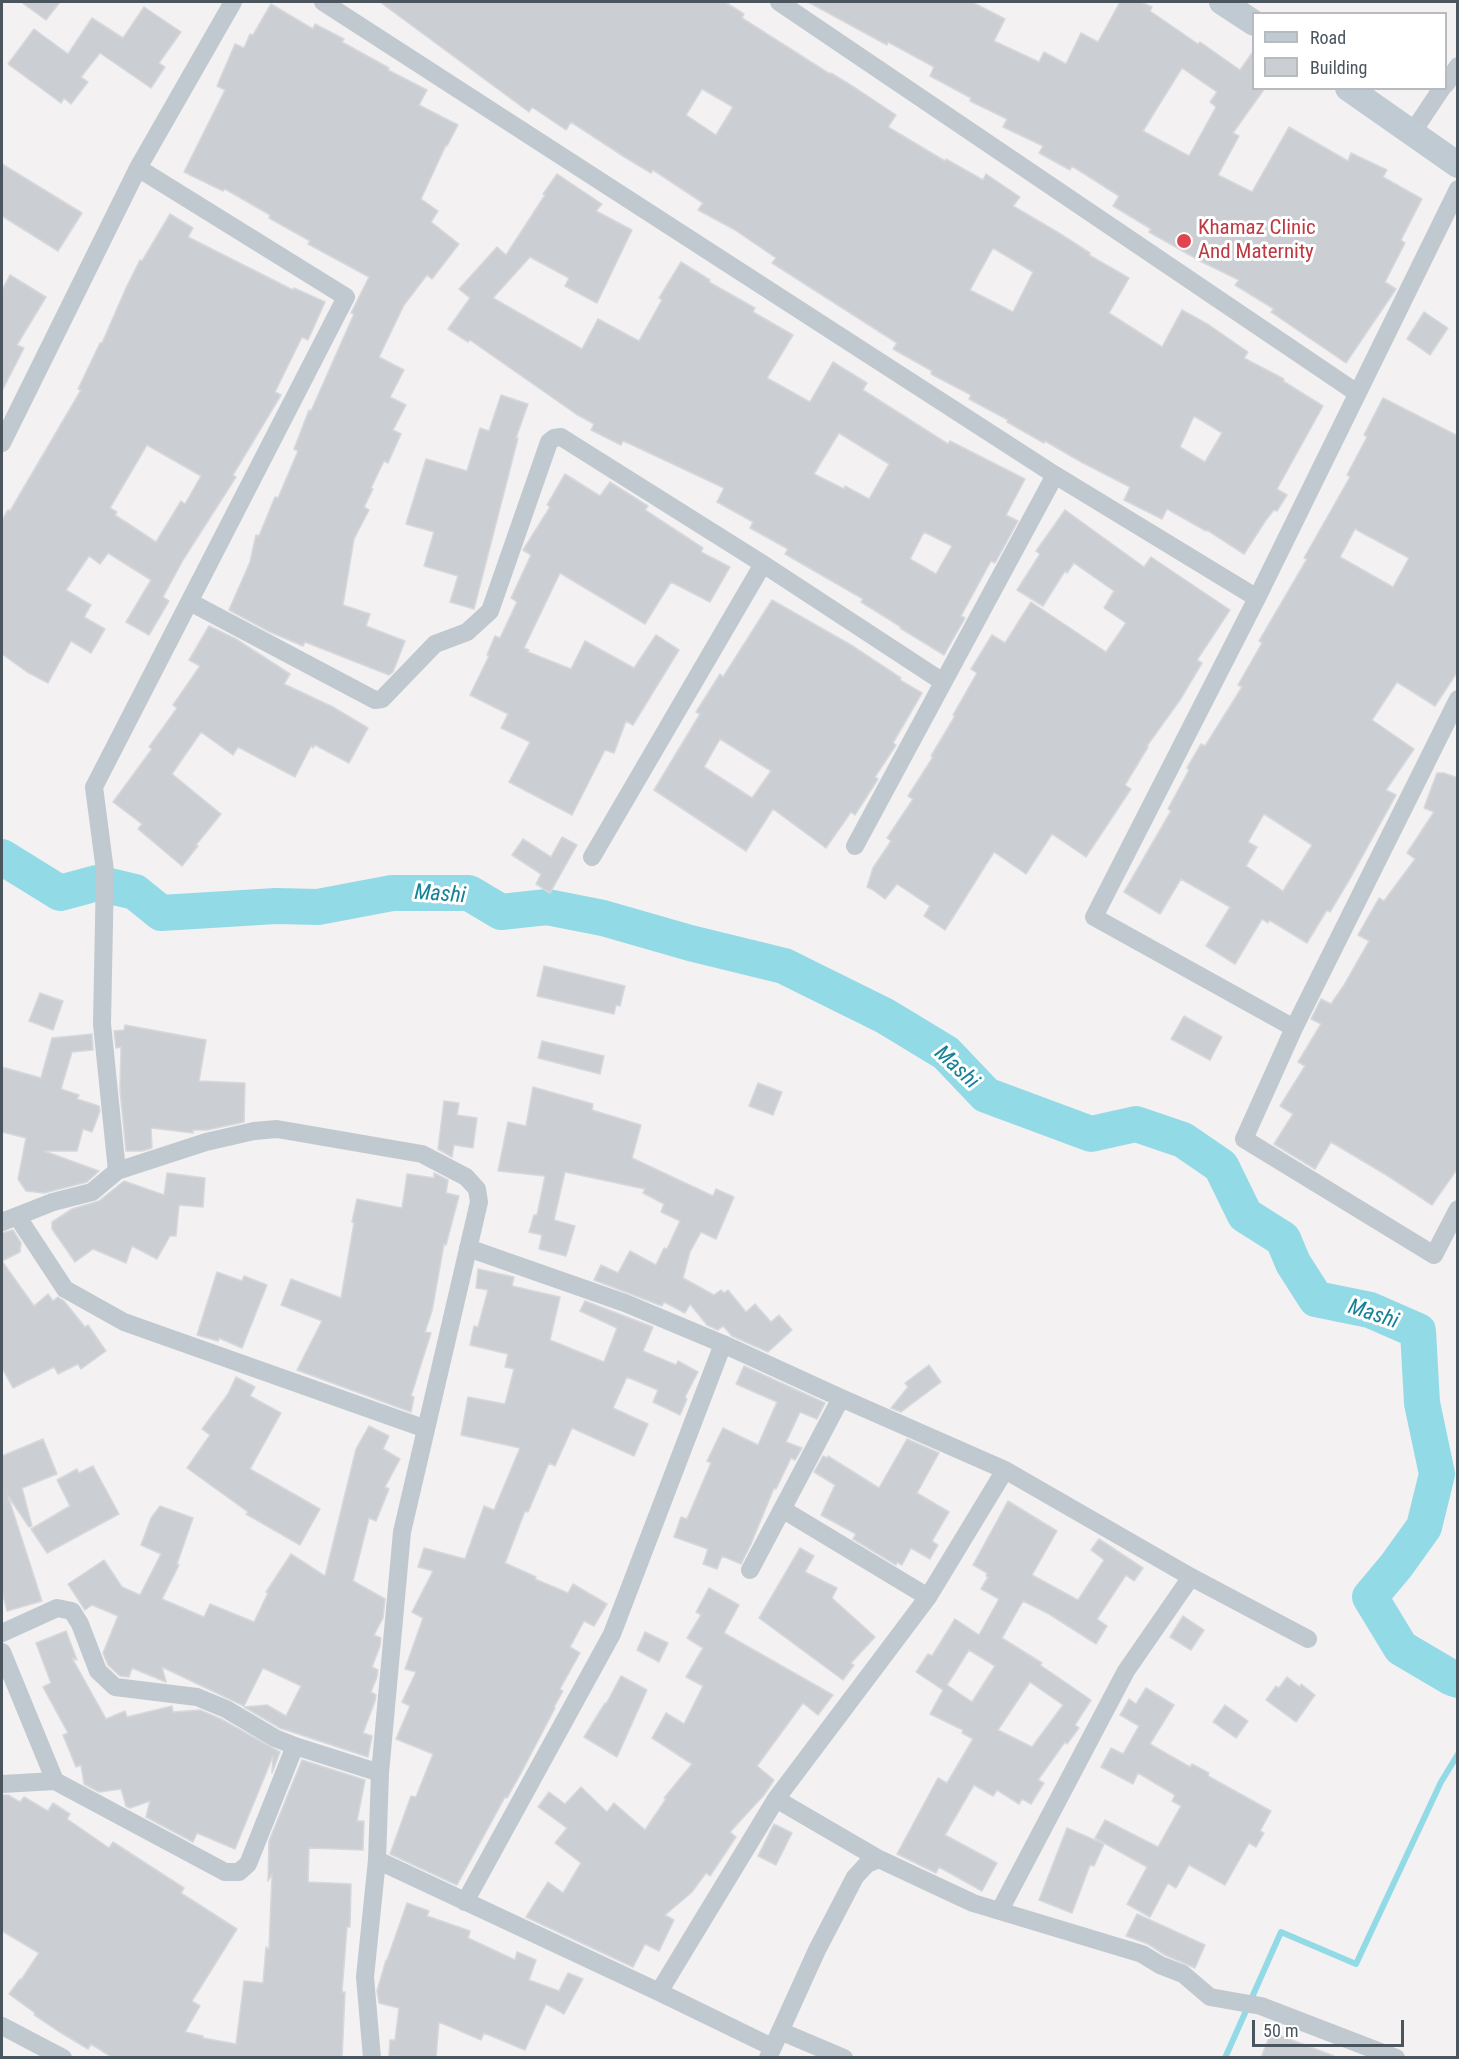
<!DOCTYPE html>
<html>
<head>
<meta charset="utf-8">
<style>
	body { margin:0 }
	#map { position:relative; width:1459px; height:2059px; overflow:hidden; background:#f3f1f1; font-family:"Roboto Condensed",sans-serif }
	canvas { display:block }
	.frame { position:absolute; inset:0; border:3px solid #4a555e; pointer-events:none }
	.legend { position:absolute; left:1252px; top:12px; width:195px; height:78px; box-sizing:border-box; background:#fff; border:2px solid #b7bbbf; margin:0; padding:8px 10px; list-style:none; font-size:18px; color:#4a555e }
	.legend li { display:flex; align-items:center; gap:12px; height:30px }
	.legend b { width:30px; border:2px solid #b7bbbf }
	.scale { position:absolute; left:1252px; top:2020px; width:152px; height:27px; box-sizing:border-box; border:3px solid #4a555e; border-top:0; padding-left:8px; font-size:18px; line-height:21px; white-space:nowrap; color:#4a555e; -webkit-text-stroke:4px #fff; paint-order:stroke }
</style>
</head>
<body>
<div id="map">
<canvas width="1459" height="2059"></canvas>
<div class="frame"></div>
<ul class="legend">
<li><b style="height:8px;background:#c0cad3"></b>Road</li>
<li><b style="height:16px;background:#cbced3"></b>Building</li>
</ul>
<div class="scale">50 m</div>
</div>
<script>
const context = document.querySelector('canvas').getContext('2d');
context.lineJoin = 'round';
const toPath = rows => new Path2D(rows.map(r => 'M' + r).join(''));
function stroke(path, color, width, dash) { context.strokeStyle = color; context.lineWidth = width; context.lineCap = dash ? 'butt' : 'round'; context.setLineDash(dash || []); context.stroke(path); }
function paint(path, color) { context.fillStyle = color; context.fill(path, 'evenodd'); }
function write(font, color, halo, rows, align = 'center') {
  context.font = font + ' "Roboto Condensed",sans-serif'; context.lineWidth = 6; context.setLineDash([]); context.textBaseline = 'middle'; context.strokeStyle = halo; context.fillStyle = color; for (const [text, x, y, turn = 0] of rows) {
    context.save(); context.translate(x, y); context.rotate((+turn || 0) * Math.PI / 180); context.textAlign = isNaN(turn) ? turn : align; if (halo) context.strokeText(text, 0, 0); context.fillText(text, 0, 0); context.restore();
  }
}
const stream = toPath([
	[1225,2058,1281,1932,1356,1964,1441,1782,1458,1754]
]);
const river = toPath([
	[2,857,60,893,97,883,135,892,161,913,276,906,318,907,392,893,469,893,501,912,547,907,603,918,690,943,784,966,885,1016,946,1053,986,1095,1091,1134,1136,1124,1183,1140,1221,1166,1245,1215,1283,1239,1293,1263,1316,1299,1370,1310,1418,1331,1422,1403,1437,1474,1424,1527,1396,1566,1370,1597,1401,1648,1452,1678,1458,1680]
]);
const building = toPath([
	[21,2,60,2,46,20,21,2],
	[380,2,725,2,744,14,742,18,830,74,831,73,857,89,896,115,888,127,945,161,946,159,983,180,986,174,1020,197,1013,206,1059,233,1090,253,1089,255,1129,278,1109,313,1162,347,1182,310,1209,325,1248,352,1244,358,1284,379,1283,381,1323,406,1277,489,1287,495,1277,511,1274,510,1266,520,1244,554,1207,530,1206,531,1167,509,1162,519,1124,500,1130,487,1083,463,1045,441,1044,443,1007,422,1008,420,969,399,971,395,931,374,932,371,893,349,897,343,772,263,776,258,735,230,698,210,703,203,653,170,651,173,626,158,571,122,566,130,532,107,529,112,380,2],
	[702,89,733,107,716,135,686,115,702,89],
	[993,248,1033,272,1013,312,970,290,993,248],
	[1194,416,1222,433,1205,462,1180,447,1194,416],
	[808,2,972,2,1005,19,994,41,1039,62,1044,52,1066,64,1081,33,1098,42,1120,2,1141,2,1152,7,1150,11,1198,44,1200,42,1240,70,1254,50,1254,88,1265,88,1233,133,1239,136,1218,175,1252,192,1289,127,1348,161,1351,153,1387,170,1383,177,1422,199,1401,240,1405,243,1385,282,1396,289,1346,363,1271,312,1274,309,1235,285,1239,280,1202,262,1149,232,1151,229,1113,206,1119,196,1072,166,1070,170,1039,153,1043,146,1003,127,1007,119,970,101,971,98,930,76,934,67,888,42,887,45,808,2],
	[1182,68,1217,92,1210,102,1216,107,1189,156,1143,131,1182,68],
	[271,4,313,29,315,24,344,39,342,42,389,68,388,70,427,90,419,105,458,125,447,146,446,145,421,199,438,211,431,222,459,244,432,279,427,275,404,305,379,357,404,370,390,397,406,405,393,430,401,434,388,463,384,461,371,488,373,489,364,507,369,510,354,539,343,605,370,614,366,626,405,641,393,672,389,675,305,642,303,646,270,632,229,610,250,562,256,535,259,536,275,497,278,498,298,451,294,449,309,410,311,411,354,314,351,313,369,277,308,244,310,241,269,218,270,215,225,189,223,191,184,172,225,90,217,86,235,44,244,48,250,34,253,35,271,4],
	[144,7,181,32,159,63,165,67,151,88,100,53,81,77,88,82,71,104,64,98,61,103,8,64,34,29,68,54,92,18,123,38,144,7],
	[2,164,82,213,58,251,2,216,2,164],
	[557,174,602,204,596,211,632,230,597,303,565,286,569,278,530,257,493,298,582,349,598,319,639,341,662,300,659,298,681,262,710,280,709,282,755,308,753,312,793,335,767,378,810,402,833,362,867,383,863,390,948,444,950,441,1025,479,1006,515,1018,521,995,563,991,561,961,616,965,618,944,655,900,628,901,627,861,602,863,599,785,554,788,549,750,528,753,522,717,502,724,488,628,443,623,441,621,445,591,430,594,424,576,414,470,340,468,342,448,329,470,298,459,289,497,247,506,255,545,195,543,194,557,174],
	[839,433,889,464,869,499,845,486,844,489,814,474,839,433],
	[924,532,952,546,936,574,910,559,924,532],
	[170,214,193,228,188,237,293,290,294,288,325,302,308,340,302,337,275,392,281,395,233,475,236,477,183,560,163,597,169,601,149,635,126,622,151,580,108,553,100,564,89,556,66,590,91,605,84,617,105,629,91,653,71,641,48,683,27,672,2,654,2,520,8,510,10,511,81,390,78,389,100,343,102,343,126,288,140,260,142,261,170,214],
	[147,445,201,476,185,504,181,501,156,542,115,515,117,512,110,508,147,445],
	[10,275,46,297,17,345,24,348,2,391,2,290,10,275],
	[1424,312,1448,328,1430,355,1407,339,1424,312],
	[501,395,528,404,516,438,518,438,507,481,474,609,450,602,458,576,424,566,434,532,406,524,426,459,467,471,480,428,489,431,501,395],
	[1383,398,1458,436,1458,671,1435,706,1397,682,1372,720,1414,749,1386,790,1396,795,1351,877,1330,912,1327,910,1307,943,1269,920,1268,923,1262,919,1235,964,1206,946,1230,907,1181,879,1160,914,1124,892,1171,811,1168,809,1189,770,1187,768,1201,744,1205,746,1242,687,1238,685,1262,643,1259,641,1307,559,1304,558,1350,477,1347,475,1367,437,1364,435,1383,398],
	[1355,529,1409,558,1393,587,1340,557,1355,529],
	[1264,814,1312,845,1283,891,1246,866,1257,847,1248,842,1264,814],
	[565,474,600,496,610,482,648,506,645,510,703,548,701,552,730,567,710,602,671,582,645,624,560,573,524,648,529,650,528,652,571,669,585,641,634,668,656,635,679,650,633,725,626,721,614,753,605,750,572,815,509,782,530,742,501,728,508,714,470,695,489,656,487,655,495,636,500,638,517,602,511,598,531,555,523,550,550,507,547,505,565,474],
	[1065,510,1144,567,1151,557,1230,610,1197,660,1202,663,1180,700,1147,746,1148,747,1125,785,1131,789,1086,857,1052,834,1026,874,994,852,945,930,924,916,930,906,897,884,885,899,873,890,867,887,873,868,891,841,887,838,913,799,908,796,933,757,931,756,955,716,953,715,977,673,971,669,992,635,1005,643,1031,602,1106,652,1126,623,1104,608,1114,591,1074,563,1067,573,1065,571,1043,606,1017,590,1040,554,1036,551,1065,510],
	[772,600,851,645,901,678,900,680,922,693,893,743,896,745,875,777,878,779,855,815,851,812,826,848,773,809,746,851,654,790,700,714,696,712,720,674,723,677,772,600],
	[720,739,771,771,752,798,704,767,720,739],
	[209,626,236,639,290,674,284,684,333,707,368,728,349,763,315,745,313,748,311,746,295,777,238,747,233,755,201,732,172,774,221,814,196,845,198,846,182,866,138,829,142,824,113,802,152,749,149,747,177,708,173,705,200,666,189,660,209,626],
	[1437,773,1444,773,1458,778,1458,1168,1432,1205,1388,1176,1331,1142,1315,1169,1274,1144,1293,1114,1280,1106,1305,1066,1298,1062,1321,1024,1311,1019,1321,999,1331,1004,1344,985,1369,941,1358,935,1379,898,1384,901,1415,859,1407,853,1434,812,1424,808,1437,773],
	[562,837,577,845,550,893,536,884,541,874,512,855,523,839,551,857,562,837],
	[544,966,625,986,620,1006,616,1005,614,1014,537,996,544,966],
	[40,993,63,1001,53,1030,29,1021,40,993],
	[1184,1016,1222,1037,1210,1060,1171,1039,1184,1016],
	[125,1025,206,1040,199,1081,245,1083,244,1122,207,1130,193,1130,193,1133,151,1128,152,1148,142,1151,126,1151,120,1090,121,1047,116,1048,114,1031,124,1030,125,1025],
	[92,1034,93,1050,72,1052,61,1089,79,1095,77,1099,99,1106,100,1111,92,1132,83,1129,77,1151,44,1151,99,1171,87,1182,44,1193,26,1191,18,1179,26,1138,2,1132,2,1067,41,1078,52,1038,92,1034],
	[542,1041,604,1056,600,1074,538,1058,542,1041],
	[758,1083,782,1092,773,1115,749,1106,758,1083],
	[533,1087,593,1104,592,1110,641,1125,632,1158,713,1196,716,1189,734,1197,716,1239,701,1232,690,1252,683,1278,714,1295,721,1290,724,1293,728,1290,746,1312,755,1304,771,1322,779,1315,792,1330,768,1352,732,1336,723,1326,718,1330,707,1325,690,1304,685,1313,664,1302,662,1306,594,1280,601,1265,618,1273,630,1251,656,1265,664,1248,667,1249,680,1221,661,1212,664,1204,643,1193,645,1189,565,1172,554,1220,575,1226,566,1256,539,1249,542,1235,529,1232,534,1215,537,1215,545,1176,498,1171,508,1122,526,1126,533,1087],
	[444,1101,459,1103,457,1115,477,1118,473,1148,454,1145,452,1157,438,1149,444,1101],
	[167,1173,205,1178,203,1207,179,1205,176,1236,170,1236,157,1259,132,1246,126,1263,93,1249,75,1262,52,1229,52,1222,72,1209,99,1201,124,1181,164,1195,167,1173],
	[434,1173,448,1180,446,1193,459,1196,446,1245,444,1244,432,1311,425,1332,431,1333,411,1396,414,1397,411,1412,297,1370,322,1321,281,1305,291,1279,341,1298,354,1223,352,1222,357,1199,402,1208,407,1174,434,1178,434,1173],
	[13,1230,21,1243,20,1252,2,1261,34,1306,48,1294,53,1301,58,1297,64,1301,85,1327,88,1325,106,1351,81,1369,78,1364,58,1374,54,1367,13,1388,2,1368,2,1233,13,1230],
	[478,1269,514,1277,512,1286,560,1297,550,1340,604,1362,617,1328,580,1311,585,1301,653,1327,643,1351,676,1365,678,1361,698,1372,685,1397,687,1399,680,1415,653,1402,658,1390,627,1377,613,1408,648,1424,634,1456,572,1428,555,1466,549,1463,528,1512,525,1511,505,1563,536,1577,535,1579,568,1593,573,1584,607,1604,594,1626,584,1621,570,1647,580,1653,560,1689,563,1691,554,1707,555,1708,521,1773,507,1798,505,1797,457,1885,390,1854,411,1796,416,1797,433,1754,396,1739,410,1706,402,1702,416,1672,405,1669,423,1618,412,1612,433,1571,418,1567,424,1548,465,1559,484,1506,494,1510,520,1448,461,1435,468,1397,505,1404,514,1369,505,1367,508,1354,470,1345,474,1326,478,1327,488,1290,476,1288,478,1269],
	[217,1272,242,1281,244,1276,267,1285,242,1348,219,1338,218,1341,197,1335,217,1272],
	[929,1365,941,1382,901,1412,891,1408,908,1387,905,1383,929,1365],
	[744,1366,825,1403,817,1419,800,1412,786,1442,802,1448,795,1460,791,1458,776,1489,774,1488,751,1544,741,1564,722,1556,717,1569,703,1564,708,1549,674,1537,681,1517,687,1519,711,1463,707,1461,723,1428,758,1445,777,1402,736,1384,744,1366],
	[236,1377,255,1387,250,1396,281,1413,250,1469,320,1509,300,1545,246,1514,248,1512,187,1468,210,1435,202,1429,228,1394,236,1377],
	[369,1426,389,1436,383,1449,400,1459,385,1487,389,1489,376,1521,369,1518,353,1581,385,1599,383,1618,374,1635,381,1638,380,1646,372,1667,378,1670,377,1677,371,1692,376,1695,375,1701,363,1733,372,1736,368,1757,280,1728,244,1707,267,1705,286,1716,301,1686,263,1668,244,1706,162,1667,166,1682,132,1668,129,1677,120,1676,108,1665,103,1653,118,1616,92,1605,85,1610,68,1584,104,1560,122,1587,140,1595,161,1554,141,1545,151,1518,160,1506,193,1518,177,1564,179,1565,162,1599,204,1617,210,1604,254,1622,268,1593,266,1592,291,1554,325,1576,356,1449,369,1426],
	[43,1439,57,1474,22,1488,32,1526,29,1527,8,1496,42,1601,7,1611,2,1592,2,1456,43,1439],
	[907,1439,939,1453,917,1493,949,1512,932,1541,938,1545,930,1559,911,1548,902,1565,897,1562,896,1565,853,1539,856,1534,821,1515,835,1485,814,1472,823,1456,827,1458,828,1456,879,1488,907,1439],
	[93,1466,119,1514,47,1553,31,1529,70,1506,57,1480,77,1469,79,1473,93,1466],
	[1008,1501,1057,1531,1032,1575,1078,1600,1104,1560,1091,1550,1099,1539,1143,1568,1134,1581,1126,1575,1097,1619,1107,1626,1096,1644,1049,1614,1023,1601,1002,1638,1042,1663,1040,1665,1091,1700,1075,1725,1079,1728,1067,1744,1065,1742,1038,1780,1044,1783,1031,1804,1022,1799,1019,1804,997,1790,993,1796,974,1785,945,1835,997,1863,982,1891,939,1867,936,1873,897,1854,938,1778,947,1783,973,1739,962,1733,963,1730,930,1714,943,1690,916,1672,928,1654,932,1656,955,1619,979,1635,999,1599,981,1589,988,1577,986,1576,987,1573,973,1565,1008,1501],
	[969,1650,995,1666,972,1702,947,1685,969,1650],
	[1030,1682,1063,1705,1032,1747,998,1730,1030,1682],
	[800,1548,814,1556,805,1572,837,1588,832,1598,875,1637,851,1663,854,1665,843,1680,759,1618,800,1548],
	[709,1588,739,1605,724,1633,833,1695,818,1715,803,1703,757,1766,774,1780,764,1795,730,1832,736,1837,710,1876,706,1873,692,1892,665,1915,674,1920,659,1951,645,1944,633,1967,526,1917,548,1882,563,1893,581,1863,555,1843,567,1828,538,1807,549,1792,565,1804,581,1787,607,1812,614,1803,645,1830,666,1799,664,1798,692,1764,652,1738,666,1713,684,1724,703,1686,686,1677,703,1648,687,1638,701,1615,696,1612,709,1588],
	[1183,1616,1204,1630,1191,1650,1170,1637,1183,1616],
	[66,1631,77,1660,72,1658,106,1719,125,1711,127,1717,172,1706,173,1712,200,1710,221,1719,280,1752,272,1773,273,1756,235,1849,197,1833,193,1842,146,1817,150,1801,130,1808,126,1806,121,1789,99,1792,84,1784,81,1765,76,1767,63,1735,68,1733,43,1687,51,1683,36,1643,66,1631],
	[645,1632,668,1643,659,1662,637,1650,645,1632],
	[621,1676,647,1690,617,1757,584,1737,605,1703,606,1704,621,1676],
	[1287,1677,1300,1687,1301,1684,1315,1695,1296,1722,1266,1700,1276,1686,1279,1688,1287,1677],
	[1146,1688,1174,1705,1150,1744,1190,1767,1192,1764,1209,1773,1208,1776,1271,1811,1260,1831,1264,1833,1256,1847,1249,1843,1225,1885,1189,1865,1176,1888,1168,1883,1150,1917,1127,1904,1147,1867,1095,1838,1105,1820,1158,1847,1181,1806,1172,1801,1175,1795,1138,1773,1133,1784,1101,1767,1111,1748,1123,1754,1139,1726,1120,1715,1129,1699,1136,1704,1146,1688],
	[1225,1705,1248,1721,1236,1738,1213,1722,1225,1705],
	[302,1760,365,1780,357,1821,364,1821,363,1850,309,1848,308,1882,351,1884,350,1927,347,1927,342,1992,345,1992,342,2058,113,2058,91,2044,88,2049,58,2031,34,2015,35,2013,9,1994,20,1979,21,1980,39,1953,2,1931,2,1795,8,1795,20,1802,24,1797,48,1811,53,1803,70,1814,67,1819,109,1848,113,1842,184,1888,181,1893,237,1929,192,2001,200,2006,185,2032,203,2036,203,2038,236,2044,244,1981,263,1983,266,1947,269,1949,272,1874,268,1881,269,1841,302,1760],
	[774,1824,792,1833,776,1865,758,1856,774,1824],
	[1067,1828,1104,1844,1094,1866,1090,1865,1072,1913,1039,1900,1067,1828],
	[407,1903,429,1911,427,1916,470,1931,468,1938,515,1960,517,1952,536,1960,529,1980,559,1991,568,1973,583,1979,564,2014,546,2004,525,2050,484,2033,481,2040,439,2022,436,2058,389,2056,390,2040,395,2040,399,2008,379,2003,377,1991,386,1960,387,1960,407,1903],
	[1137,1914,1205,1945,1195,1968,1165,1955,1148,1944,1126,1936,1137,1914],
	[1271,2032,1334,2056,1333,2058,1261,2058,1271,2032]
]);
const street = toPath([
	[323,2,1055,475,1257,598],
	[779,2,1357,393],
	[1446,84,1458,66],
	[1412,133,1442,88],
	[2,443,138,168,233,2],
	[190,602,375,700,382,699,435,644,467,632,490,611,549,442,554,438,561,437,763,564,943,682],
	[1458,699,1294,1028,1244,1139,1434,1255,1458,1209],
	[855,846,1055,475],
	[592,857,763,564],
	[1294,1028,1094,917,1257,598,1458,189],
	[117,1171,102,1024,105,871,94,787,346,297,138,168],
	[17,1216,65,1289,124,1322,426,1429],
	[2,1222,53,1202,92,1192,117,1171,206,1142,254,1131,277,1129,422,1154,466,1177,477,1189,479,1202,402,1532,380,1773,377,1860,365,1977,372,2058],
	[468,1248,625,1303,723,1344,841,1398,1005,1470,1191,1577,1308,1639],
	[782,1509,928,1597],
	[750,1570,841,1398],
	[2,1633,57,1608,72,1611,80,1624,98,1671,115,1687,197,1697,226,1709,275,1738,295,1746,380,1773],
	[2,1652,55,1781],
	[2,1784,55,1781,225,1872,239,1872,248,1864,295,1746],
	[776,1799,879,1859],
	[377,1860,659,1992,772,2047],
	[465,1902,612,1634,723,1344],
	[1000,1910,1126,1671,1191,1577],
	[659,1992,776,1799,928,1597,1005,1470],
	[2,2026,63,2058],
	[780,2031,844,2058],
	[768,2058,817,1950,855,1877,867,1864,879,1859,973,1903,1142,1954,1160,1965,1183,1974,1210,1997,1261,2006,1396,2058]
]);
const secondary = toPath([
	[1222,2,1254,23],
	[1348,88,1458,165]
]);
const markers = [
	[1184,241,8,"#e0444e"]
];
const healthNames = [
	["Khamaz Clinic",1198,229],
	["And Maternity",1198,253]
];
const waterNames = [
	["Mashi",440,895,4],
	["Mashi",956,1068,43],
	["Mashi",1373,1315,18]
];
stroke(stream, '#93dae7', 6);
stroke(river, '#93dae7', 36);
paint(building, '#cbced3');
stroke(building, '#d6d8dc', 1.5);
stroke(street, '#c0c9cf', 18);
stroke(secondary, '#c0cad3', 26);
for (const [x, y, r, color] of markers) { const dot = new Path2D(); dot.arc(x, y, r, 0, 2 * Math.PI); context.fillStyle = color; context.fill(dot); stroke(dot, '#fff', 2); }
write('21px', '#be3a42', '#fff', healthNames, 'left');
write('italic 22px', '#158296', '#fff', waterNames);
</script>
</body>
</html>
